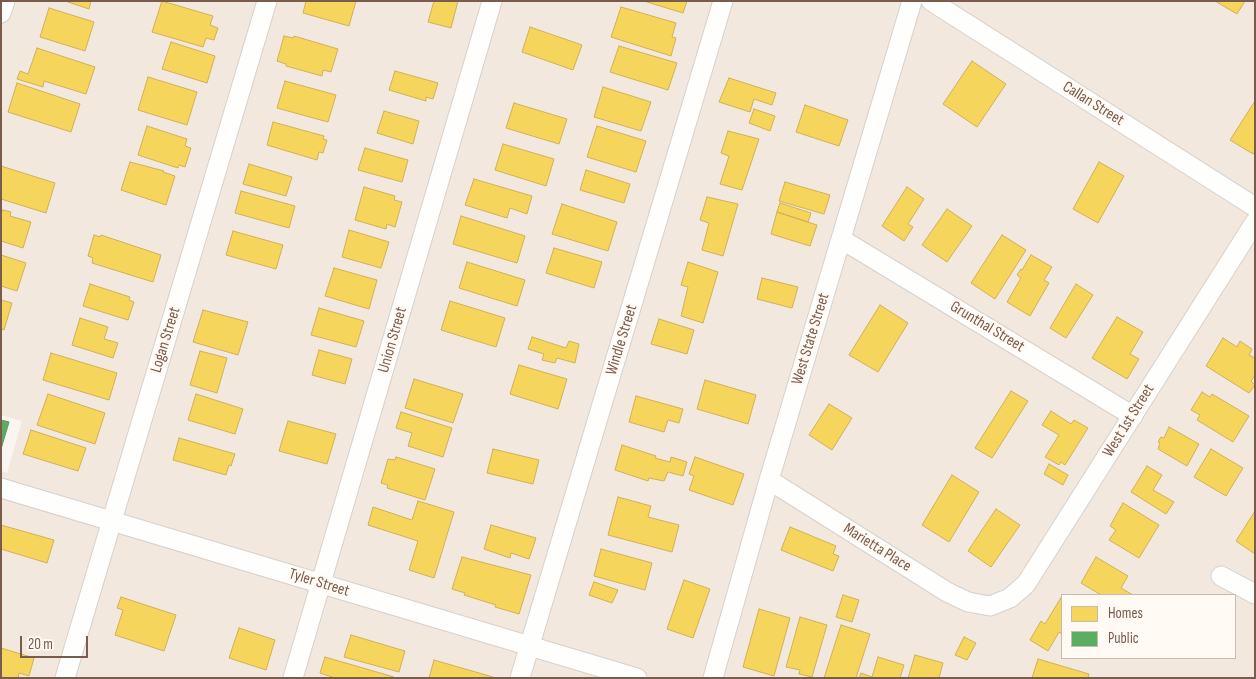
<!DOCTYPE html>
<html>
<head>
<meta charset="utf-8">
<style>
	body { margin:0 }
	#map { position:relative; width:1256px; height:679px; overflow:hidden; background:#f9f5f0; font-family:"Sofia Sans Condensed",sans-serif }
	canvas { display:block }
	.frame { position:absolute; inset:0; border:2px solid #7a5c4d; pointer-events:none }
	.legend { position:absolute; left:1061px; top:594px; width:175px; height:65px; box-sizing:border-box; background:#fffaf3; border:1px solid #cabbb1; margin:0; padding:6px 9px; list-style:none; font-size:15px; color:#7a5c4d }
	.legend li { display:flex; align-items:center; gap:10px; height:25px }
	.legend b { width:25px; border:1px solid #cabbb1 }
	.scale { position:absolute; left:20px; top:636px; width:68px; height:22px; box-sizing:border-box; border:2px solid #7a5c4d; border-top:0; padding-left:6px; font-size:15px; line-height:18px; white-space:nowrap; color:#7a5c4d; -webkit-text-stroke:4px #fffaf3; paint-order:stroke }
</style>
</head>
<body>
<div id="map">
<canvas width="1256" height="679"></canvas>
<div class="frame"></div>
<ul class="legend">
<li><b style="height:14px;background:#f6d55c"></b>Homes</li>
<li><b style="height:14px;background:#5aae61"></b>Public</li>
</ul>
<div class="scale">20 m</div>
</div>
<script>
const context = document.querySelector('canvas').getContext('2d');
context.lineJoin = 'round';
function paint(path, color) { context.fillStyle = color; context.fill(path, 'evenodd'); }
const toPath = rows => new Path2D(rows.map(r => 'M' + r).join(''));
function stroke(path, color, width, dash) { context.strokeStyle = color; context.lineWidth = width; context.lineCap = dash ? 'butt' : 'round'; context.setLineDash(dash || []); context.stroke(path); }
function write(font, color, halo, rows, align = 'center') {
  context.font = font + ' "Sofia Sans Condensed",sans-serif'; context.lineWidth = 5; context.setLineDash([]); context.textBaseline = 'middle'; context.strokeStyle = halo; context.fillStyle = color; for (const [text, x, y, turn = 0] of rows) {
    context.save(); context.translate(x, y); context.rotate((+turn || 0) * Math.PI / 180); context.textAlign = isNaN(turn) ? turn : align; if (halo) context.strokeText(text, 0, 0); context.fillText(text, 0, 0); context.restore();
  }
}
const residential = toPath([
	[1,1,1255,1,1255,678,1,678,1,471,7,473,22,421,1,415],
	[1062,595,1235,595,1235,658,1062,658]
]);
const homes = toPath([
	[65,1,91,1,89,9,65,1],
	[162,1,213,16,210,25,218,28,214,40,206,38,203,47,152,32,162,1],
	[306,1,356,1,349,26,303,13,306,1],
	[434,1,458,1,451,28,428,22,434,1],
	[644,1,687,1,683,13,644,1],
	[1215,1,1245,1,1237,14,1215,1],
	[621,7,676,23,672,37,676,38,671,56,611,37,621,7],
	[49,8,94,22,85,51,40,37,49,8],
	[530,27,582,45,573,70,522,52,530,27],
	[284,36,293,38,294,36,338,49,331,72,323,70,322,76,286,66,286,64,277,61,284,36],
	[171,42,215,56,207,83,162,69,171,42],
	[619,46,677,63,668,90,610,72,619,46],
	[37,48,95,67,86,94,44,81,43,87,17,79,20,71,28,74,37,48],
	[972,61,1006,84,977,127,943,104,972,61],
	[395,71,438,83,433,99,426,97,426,101,389,90,395,71],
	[148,77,197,92,187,125,138,110,148,77],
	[729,78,776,93,772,105,754,99,750,112,719,102,729,78],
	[285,81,336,95,328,122,277,108,285,81],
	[17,83,80,104,71,132,8,112,17,83],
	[603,87,651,102,641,131,594,117,603,87],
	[1255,101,1255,151,1253,154,1230,140,1255,101],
	[514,103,567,119,559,144,506,128,514,103],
	[805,105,848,120,839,146,796,132,805,105],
	[754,109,775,116,770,131,749,123,754,109],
	[384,111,419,121,413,144,377,133,384,111],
	[273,122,324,136,323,139,327,140,323,153,319,152,317,160,267,145,273,122],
	[147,126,187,139,185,146,191,148,185,167,179,165,178,168,138,155,147,126],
	[597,126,646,141,636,172,587,157,597,126],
	[728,131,759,139,742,190,720,184,729,156,721,153,728,131],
	[503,144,554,159,546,186,495,170,503,144],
	[365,148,408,160,402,182,358,170,365,148],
	[130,162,164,171,163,172,175,176,166,205,121,190,130,162],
	[1099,162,1124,176,1098,223,1073,209,1099,162],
	[249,164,292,177,286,196,243,184,249,164],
	[1,166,55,183,46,213,1,199,1,166],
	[586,170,630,184,624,203,580,190,586,170],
	[474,179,532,196,527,214,510,208,507,218,465,205,474,179],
	[785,182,830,195,824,214,779,201,785,182],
	[364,187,395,196,394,200,402,202,395,227,387,224,386,229,355,220,364,187],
	[907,187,924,199,908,224,913,227,904,241,882,226,907,187],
	[241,191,295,206,289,228,235,213,241,191],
	[707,197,738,204,723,256,702,250,709,223,700,220,707,197],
	[780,203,811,213,808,222,777,212,780,203],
	[562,204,617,222,608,251,552,234,562,204],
	[947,209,972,226,947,262,922,245,947,209],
	[3,210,11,212,10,216,31,222,23,248,1,241,1,213,3,210],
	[777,212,817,225,810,246,771,234,777,212],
	[461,216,525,236,517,263,453,244,461,216],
	[349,230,389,242,381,268,342,257,349,230],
	[233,231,283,245,276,269,226,255,233,231],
	[94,235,100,237,101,235,161,255,153,282,92,263,93,258,88,256,94,235],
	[1002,235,1026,250,995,299,971,283,1002,235],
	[554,248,602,262,594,288,546,273,554,248],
	[1,255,26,263,17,291,1,286,1,255],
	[1031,255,1052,267,1044,280,1049,283,1030,316,1007,302,1021,278,1017,275,1021,269,1022,270,1031,255],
	[467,262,525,280,517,306,459,288,467,262],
	[688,262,718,272,703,323,681,316,688,287,681,285,688,262],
	[334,268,377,280,369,309,325,296,334,268],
	[762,278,798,287,792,308,757,299,762,278],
	[90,284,130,297,129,300,134,302,128,320,83,306,90,284],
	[1076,284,1093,295,1066,338,1050,328,1076,284],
	[1,300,12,303,4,330,1,329,1,300],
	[450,301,505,318,496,347,441,330,450,301],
	[880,305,908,323,878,372,849,355,880,305],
	[319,308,364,321,356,347,311,335,319,308],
	[203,310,248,322,238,355,193,342,203,310],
	[1117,317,1143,332,1130,354,1139,359,1127,379,1092,358,1117,317],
	[80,318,108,327,104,339,118,343,113,358,72,345,80,318],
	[659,319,694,330,687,354,651,344,659,319],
	[532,337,566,348,569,341,579,344,575,363,557,358,555,363,542,360,544,354,528,349,532,337],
	[1223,338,1237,347,1240,341,1252,349,1249,355,1255,358,1255,375,1251,381,1255,385,1249,393,1206,366,1223,338],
	[319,350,352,359,345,384,312,375,319,350],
	[200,351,227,358,217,393,190,385,200,351],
	[51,353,117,373,109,400,43,380,51,353],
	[519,365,567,379,558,409,510,394,519,365],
	[414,379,463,394,453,423,405,408,414,379],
	[705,380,756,395,748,424,697,409,705,380],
	[1011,391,1028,401,992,458,975,448,1011,391],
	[1202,392,1210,397,1212,394,1249,416,1233,442,1197,420,1200,415,1191,410,1202,392],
	[48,394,105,413,95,444,37,425,48,394],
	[196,394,243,409,235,434,188,420,196,394],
	[636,396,683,409,679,423,668,420,664,432,629,422,636,396],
	[829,404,852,418,832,450,809,435,829,404],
	[1051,411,1071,424,1074,420,1088,428,1065,465,1061,462,1059,465,1045,457,1059,435,1042,425,1051,411],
	[401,412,452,428,443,457,408,446,412,433,396,428,401,412],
	[288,421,336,434,327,464,279,451,288,421],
	[1169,427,1199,444,1187,466,1158,449,1160,443,1158,442,1161,437,1164,438,1169,427],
	[31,430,86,448,78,471,23,454,31,430],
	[179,438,235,454,231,466,229,465,226,475,173,460,179,438],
	[622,445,656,456,655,458,670,462,671,457,687,462,683,476,668,472,664,481,649,478,648,481,615,470,622,445],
	[493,449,539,460,533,484,487,473,493,449],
	[1211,449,1243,468,1226,496,1194,477,1211,449],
	[396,457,435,469,425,500,387,488,388,485,381,483,388,459,395,460,396,457],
	[695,457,744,474,733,505,689,490,694,476,689,474,695,457],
	[1049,464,1068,475,1063,485,1044,474,1049,464],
	[1147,466,1162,475,1153,490,1174,502,1166,514,1131,492,1147,466],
	[952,475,979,492,949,542,922,525,952,475],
	[618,497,651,506,648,517,679,525,672,552,608,535,618,497],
	[418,501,454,512,434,578,409,570,418,541,368,525,373,507,412,520,418,501],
	[1123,503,1159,525,1139,558,1109,540,1116,530,1110,526,1123,503],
	[996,509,1020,525,991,567,968,551,996,509],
	[1255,511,1255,554,1236,541,1255,511],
	[1,525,54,540,47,563,1,549,1,525],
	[491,525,536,538,529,559,511,553,510,558,484,549,491,525],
	[790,527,836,546,833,554,839,556,833,571,781,550,790,527],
	[601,549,652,563,645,590,594,576,601,549],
	[462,557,531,575,519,614,495,607,496,605,464,595,465,593,452,589,462,557],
	[1096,557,1128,576,1121,588,1133,595,1101,595,1081,583,1096,557],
	[684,580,710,589,693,638,667,629,684,580],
	[594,582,618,590,612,603,589,595,594,582],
	[843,595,859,600,852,622,836,617,843,595],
	[1062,596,1062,634,1059,632,1048,651,1030,640,1041,621,1045,624,1062,596],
	[121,597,176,615,164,651,115,635,123,610,117,608,121,597],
	[759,609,790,618,774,676,743,667,759,609],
	[800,617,827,625,812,677,799,674,800,670,786,667,800,617],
	[841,625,870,634,856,678,824,678,841,625],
	[239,628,275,640,266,670,229,658,239,628],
	[351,635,405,651,399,672,344,657,351,635],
	[964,637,976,643,967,660,955,655,964,637],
	[1,648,34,658,29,676,19,673,18,678,1,678,1,648],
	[915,655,943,663,939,678,908,678,915,655],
	[325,657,394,677,394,678,335,678,320,673,325,657],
	[878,657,904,665,900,678,859,678,861,673,872,677,878,657],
	[1038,659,1089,674,1088,678,1032,678,1038,659],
	[434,660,493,677,493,678,429,678,434,660]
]);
const public = toPath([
	[1,420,9,422,1,449,1,420]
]);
const minor = toPath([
	[931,1,1255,207],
	[1,13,5,1],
	[841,239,1133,416],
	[769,480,947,592,968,602,990,606,1010,598,1026,584,1255,222],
	[1,488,637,678],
	[1221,576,1255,594],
	[65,678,267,1],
	[293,678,492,1],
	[520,678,723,1],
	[713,678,769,480,912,1]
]);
const streetNames = [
	["Callan Street",1093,104,32],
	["Grunthal Street",987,327,31],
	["West State Street",811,339,-73],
	["Logan Street",166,340,-73],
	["Union Street",393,340,-74],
	["Windle Street",622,340,-73],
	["West 1st Street",1129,421,-58],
	["Marietta Place",877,548,32],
	["Tyler Street",319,583,17]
];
paint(residential, '#f2e8de');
paint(homes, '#f6d55c');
stroke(homes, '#d1b158', 1);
paint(public, '#5aae61');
stroke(public, '#64955b', 1);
stroke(minor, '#d7d1cb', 21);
stroke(minor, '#fefefd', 19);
write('16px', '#7a5c4d', '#fffaf3', streetNames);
</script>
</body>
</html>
